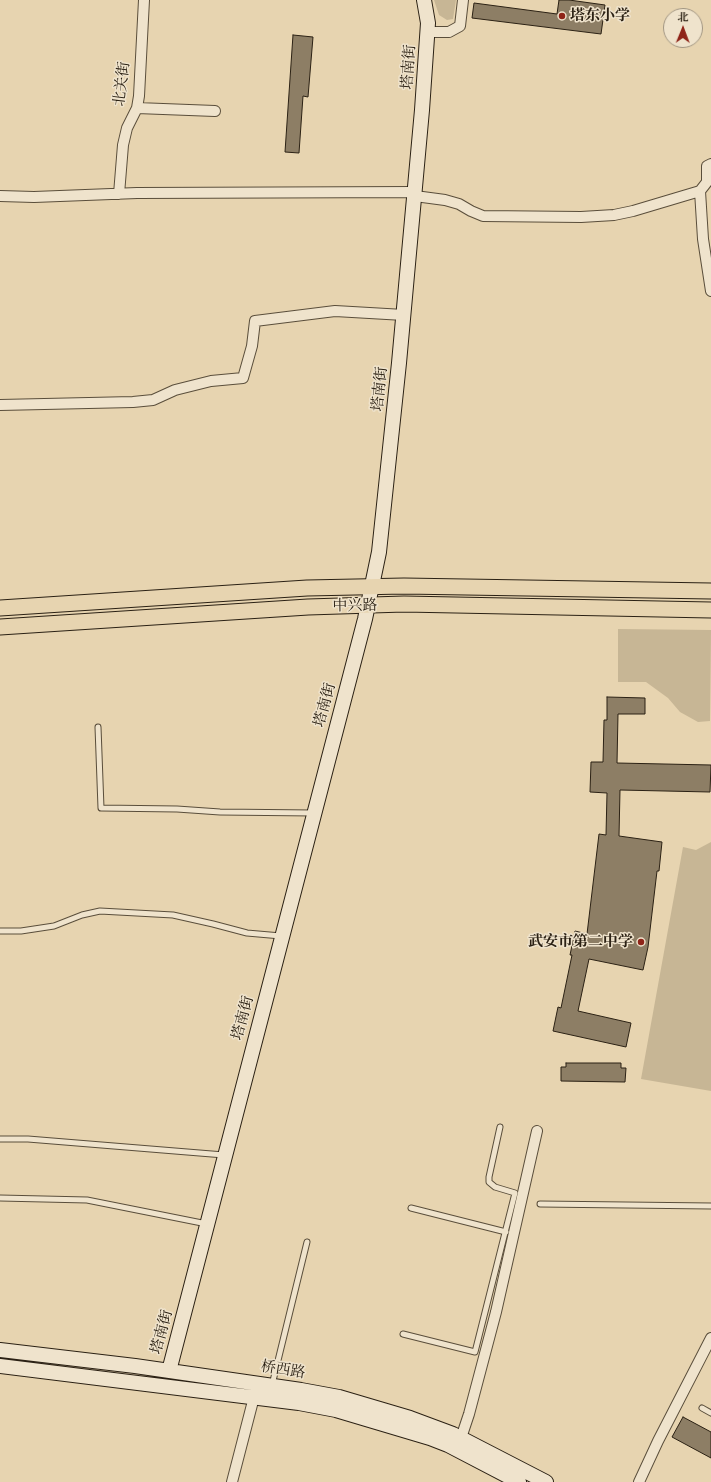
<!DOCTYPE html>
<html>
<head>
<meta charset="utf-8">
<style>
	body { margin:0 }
	#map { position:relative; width:711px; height:1482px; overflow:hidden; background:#e7d4b0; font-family:"EB Garamond","Noto Serif SC",serif }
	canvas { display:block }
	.north { position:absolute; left:663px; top:8px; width:40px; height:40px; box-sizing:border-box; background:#efe3cc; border:1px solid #a19582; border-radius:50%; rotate:1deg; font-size:11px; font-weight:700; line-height:16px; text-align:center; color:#2b2114 }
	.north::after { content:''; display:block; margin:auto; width:14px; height:18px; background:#8f2418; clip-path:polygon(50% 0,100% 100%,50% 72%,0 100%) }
</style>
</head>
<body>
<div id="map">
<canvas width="711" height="1482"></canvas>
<div class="north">北</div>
</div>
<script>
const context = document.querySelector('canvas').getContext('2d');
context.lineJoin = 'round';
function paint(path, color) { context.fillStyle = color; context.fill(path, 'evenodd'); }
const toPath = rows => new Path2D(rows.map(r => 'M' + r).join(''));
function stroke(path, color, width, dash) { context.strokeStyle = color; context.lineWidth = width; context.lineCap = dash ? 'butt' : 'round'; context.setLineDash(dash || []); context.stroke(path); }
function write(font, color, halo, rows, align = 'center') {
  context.font = font + ' "EB Garamond","Noto Serif SC",serif'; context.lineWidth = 3; context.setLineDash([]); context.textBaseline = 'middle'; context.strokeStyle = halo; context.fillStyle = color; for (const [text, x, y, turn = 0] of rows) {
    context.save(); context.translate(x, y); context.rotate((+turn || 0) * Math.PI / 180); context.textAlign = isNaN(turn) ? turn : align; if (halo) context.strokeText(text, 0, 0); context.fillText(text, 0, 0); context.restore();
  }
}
const green = toPath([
	[434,0,456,0,453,19,447,20,439,15],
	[618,629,711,630,710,721,698,722,680,712,668,698,646,682,618,682],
	[711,842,711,1091,641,1079,683,847,696,850]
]);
const building = toPath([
	[559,0,569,0,605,5,601,34,472,18,474,3,557,14,559,0],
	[293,35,313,37,308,97,303,96,299,153,285,152,293,35],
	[607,697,645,698,645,714,618,714,617,763,711,765,710,792,620,790,619,836,662,842,659,871,657,871,648,947,643,970,589,959,578,1011,631,1023,626,1047,553,1031,558,1007,561,1008,572,955,570,955,575,931,587,934,599,834,606,835,607,793,590,792,591,762,603,762,604,720,607,720,607,697],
	[566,1063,621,1063,621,1068,626,1068,625,1082,561,1081,561,1067,566,1067,566,1063],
	[683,1417,711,1432,711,1458,672,1437,683,1417]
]);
const lane = toPath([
	[98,727,101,808,177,809,220,812,313,813],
	[0,931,21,931,54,926,82,915,100,911,173,915,213,924,247,933,281,936],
	[0,1139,28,1139,224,1155],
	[0,1198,87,1200,207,1224],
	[540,1204,711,1206],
	[411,1208,506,1232],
	[403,1334,475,1352,515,1193,495,1187,489,1182,489,1177,500,1127],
	[272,1385,307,1242],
	[702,1408,711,1413]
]);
const street = toPath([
	[428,32,449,32,460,26,463,0],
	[137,108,215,111],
	[700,191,703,239,711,291],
	[119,194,123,145,127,128,137,108,139,96,144,0],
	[0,196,34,197,137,193,415,192],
	[415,196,445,200,459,204,471,211,483,216,581,217,614,215,633,211,700,191,707,182,707,166,711,164],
	[0,405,133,402,153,400,175,390,211,381,243,378,252,346,255,321,335,311,404,315],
	[461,1438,469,1414,496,1312,537,1131],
	[232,1482,254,1397],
	[639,1482,658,1441,711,1338]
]);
const secondary = toPath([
	[0,1350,135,1366,301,1390,339,1397,410,1418,453,1434,546,1482],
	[0,1366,299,1403,336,1410,430,1438,448,1445,519,1482],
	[169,1371,365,619,379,552,399,363,422,110,428,23,424,0]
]);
const primary = toPath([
	[0,608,307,588,404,586,711,591],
	[0,627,308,607,404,604,711,610]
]);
const markers = [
	[562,16,4,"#8f2418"],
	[641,942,4,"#8f2418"]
];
const poiNames = [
	["塔东小学",570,16],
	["武安市第二中学",633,942,"right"]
];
const streetNames = [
	["塔南街",409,67,-86],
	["北关街",122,84,-83],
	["塔南街",380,389,-84],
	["中兴路",355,606,-1],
	["塔南街",325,705,-75],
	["塔南街",243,1018,-75],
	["塔南街",162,1332,-75],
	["桥西路",283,1370,9]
];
paint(green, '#c7b695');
paint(building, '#8d7e65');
stroke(building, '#2b2114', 1);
stroke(lane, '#5a4e3b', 7);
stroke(street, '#5a4e3b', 12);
stroke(secondary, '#2b2114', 16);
stroke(primary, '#2b2114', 17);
stroke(lane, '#efe3cc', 5);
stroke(street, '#efe3cc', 10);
stroke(secondary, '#efe3cc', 14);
stroke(primary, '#e7d4b0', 15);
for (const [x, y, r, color] of markers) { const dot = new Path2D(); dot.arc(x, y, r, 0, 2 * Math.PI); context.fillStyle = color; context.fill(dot); stroke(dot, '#efe3cc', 1.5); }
write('bold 15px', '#2b2114', '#efe3cc', poiNames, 'left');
write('15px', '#2b2114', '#efe3cc', streetNames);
</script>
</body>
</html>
